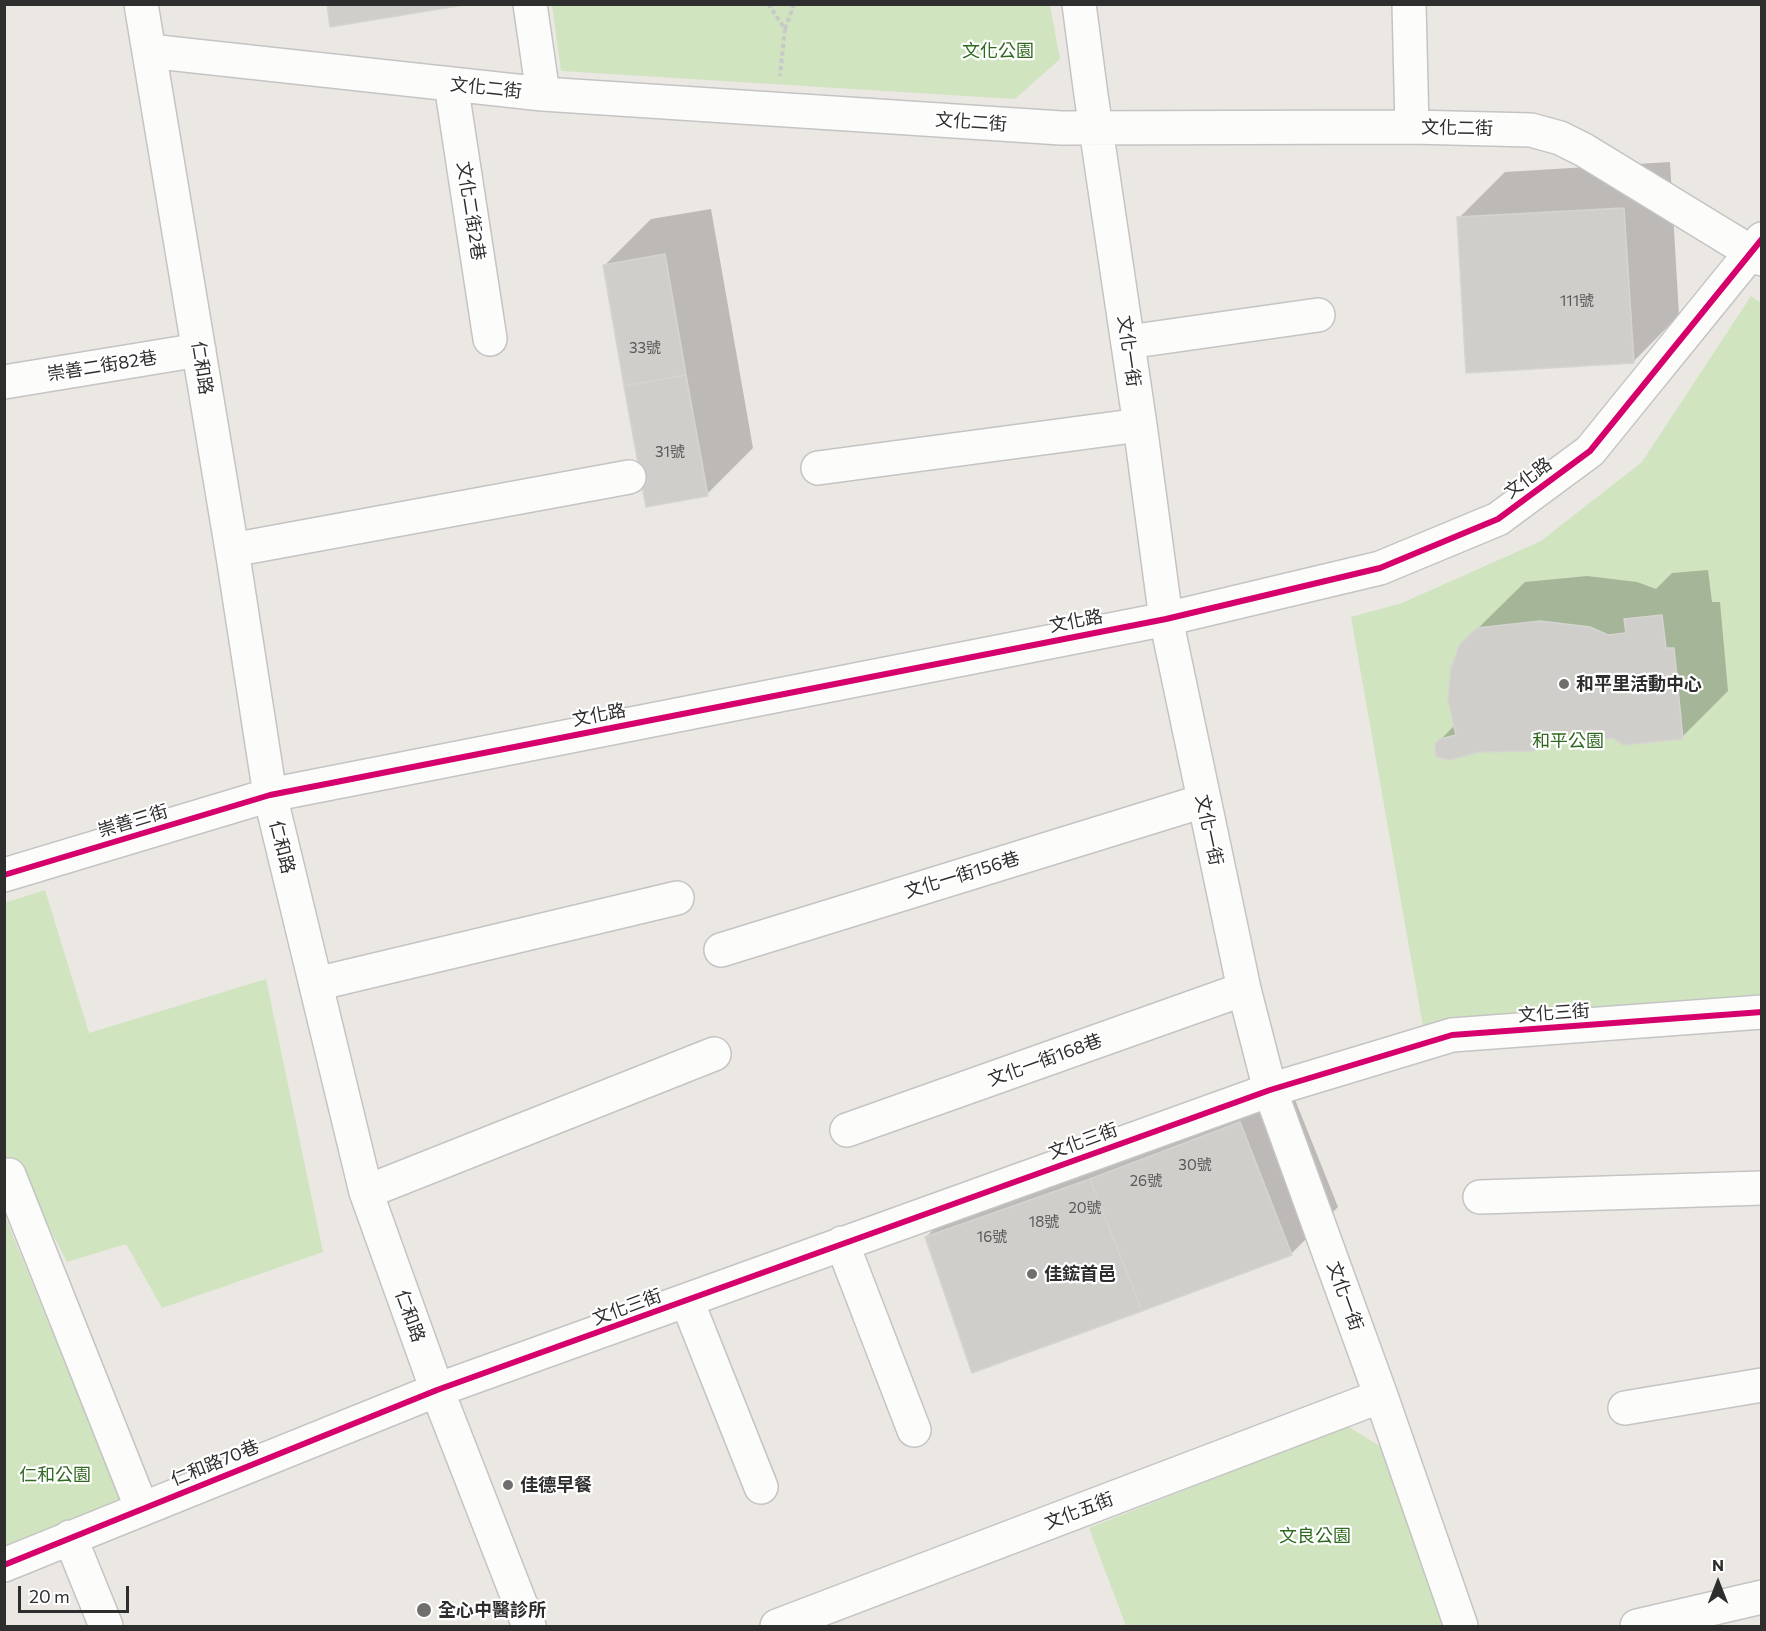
<!DOCTYPE html>
<html>
<head>
<meta charset="utf-8">
<style>
	body { margin:0 }
	#map { position:relative; width:1766px; height:1631px; overflow:hidden; background:#ebe8e4; font-family:Commissioner,sans-serif }
	canvas { display:block }
	.frame { position:absolute; inset:0; border:6px solid #2e2e2e; pointer-events:none }
	.north { position:absolute; left:1688px; top:1553px; width:60px; height:60px; -webkit-text-stroke:4px #fff; paint-order:stroke; rotate:0deg; font-size:16px; font-weight:700; line-height:24px; text-align:center; color:#2e2e2e }
	.north::after { content:''; display:block; margin:auto; width:21px; height:27px; background:#2e2e2e; clip-path:polygon(50% 0,100% 100%,50% 72%,0 100%) }
	.scale { position:absolute; left:18px; top:1586px; width:111px; height:27px; box-sizing:border-box; border:3px solid #2e2e2e; border-top:0; padding-left:8px; font-size:18px; line-height:21px; white-space:nowrap; color:#2e2e2e; -webkit-text-stroke:4px #fff; paint-order:stroke }
</style>
</head>
<body>
<div id="map">
<canvas width="1766" height="1631"></canvas>
<div class="frame"></div>
<div class="north">N</div>
<div class="scale">20 m</div>
</div>
<script>
const context = document.querySelector('canvas').getContext('2d');
context.lineJoin = 'round';
function paint(path, color) { context.fillStyle = color; context.fill(path, 'evenodd'); }
const toPath = rows => new Path2D(rows.map(r => 'M' + r).join(''));
function stroke(path, color, width, dash) { context.strokeStyle = color; context.lineWidth = width; context.lineCap = dash ? 'butt' : 'round'; context.setLineDash(dash || []); context.stroke(path); }
function write(font, color, halo, rows, align = 'center') {
  context.font = font + ' Commissioner,"Noto Sans TC",sans-serif'; context.lineWidth = 4.5; context.setLineDash([]); context.textBaseline = 'middle'; context.strokeStyle = halo; context.fillStyle = color; for (const [text, x, y, turn = 0] of rows) {
    context.save(); context.translate(x, y); context.rotate((+turn || 0) * Math.PI / 180); context.textAlign = isNaN(turn) ? turn : align; if (halo) context.strokeText(text, 0, 0); context.fillText(text, 0, 0); context.restore();
  }
}
const green = toPath([
	[552,5,1050,5,1060,59,1015,99,561,71],
	[1751,296,1761,303,1761,995,1424,1032,1351,617,1402,603,1541,541,1642,462],
	[45,890,89,1033,266,979,323,1252,162,1308,126,1244,67,1262,13,1158,5,1160,4,903],
	[4,1214,122,1502,4,1552],
	[1347,1426,1383,1448,1444,1626,1126,1626,1089,1528]
]);
const shadow = toPath([
	[1670,162,1679,315,1633,362,1459,218,1505,172],
	[711,209,753,448,707,494,604,266,651,219],
	[1708,570,1712,602,1720,602,1728,691,1682,737,1614,736,1573,728,1436,744,1455,725,1461,645,1525,582,1587,576,1637,582,1656,589,1672,573],
	[1286,1077,1338,1207,1291,1254,973,1371,926,1237,973,1191]
]);
const building = toPath([
	[327,4,470,4,330,27,327,4],
	[1624,208,1634,363,1466,373,1457,217,1624,208],
	[665,254,686,375,624,386,603,265,665,254],
	[686,375,708,496,646,507,624,386,686,375],
	[1662,615,1666,648,1674,648,1683,739,1623,745,1613,738,1582,741,1573,730,1561,741,1533,751,1479,752,1450,760,1436,757,1435,744,1440,739,1456,735,1448,700,1451,668,1460,644,1477,628,1540,621,1590,627,1608,635,1626,633,1624,619,1662,615],
	[1240,1122,1292,1255,1142,1311,1090,1179,1240,1122],
	[1090,1179,1142,1311,972,1373,925,1237,1090,1179]
]);
const path = toPath([
	[768,4,785,29,780,76],
	[785,29,794,4]
]);
const minor = toPath([
	[141,4,232,550,270,795,366,1192,437,1390,529,1626],
	[530,4,543,94],
	[1079,4,1091,95,1140,425,1166,619,1244,989,1270,1090,1381,1396,1461,1626],
	[1409,4,1412,127],
	[149,51,543,94,1061,128,1412,127,1531,130,1560,138,1584,150,1762,259],
	[451,84,490,339],
	[1128,342,1318,315],
	[4,382,199,350],
	[818,468,1140,425],
	[232,550,629,477],
	[4,875,270,795,1166,619,1380,568,1498,519,1590,451,1762,239],
	[721,950,1203,801],
	[316,984,677,898],
	[847,1130,1244,989],
	[4,1177,9,1175,142,1509],
	[366,1192,714,1054],
	[1480,1197,1762,1188],
	[842,1243,914,1430],
	[687,1301,761,1487],
	[1625,1408,1762,1385],
	[70,1537,106,1626],
	[4,1565,437,1390,1270,1090,1452,1035,1762,1012],
	[777,1626,1381,1396],
	[1637,1626,1762,1597]
]);
const cycleway = toPath([
	[4,875,270,795,1166,619,1380,568,1498,519,1590,451,1762,239],
	[4,1565,437,1390,1270,1090,1452,1035,1762,1012]
]);
const markers = [
	[1564,684,6,"#706f6e"],
	[1032,1274,6,"#706f6e"],
	[508,1485,6,"#706f6e"],
	[424,1610,8,"#706f6e"]
];
const numberNames = [
	["111號",1577,301],
	["33號",645,348],
	["31號",670,452],
	["30號",1195,1165],
	["26號",1146,1181],
	["20號",1085,1208],
	["18號",1044,1222],
	["16號",992,1237]
];
const parkNames = [
	["文化公園",998,51],
	["和平公園",1568,741],
	["仁和公園",55,1475],
	["文良公園",1315,1536]
];
const streetNames = [
	["文化二街",486,88,6],
	["文化二街",971,122,4],
	["文化二街",1457,128,1],
	["文化二街2巷",471,211,81],
	["文化一街",1129,351,82],
	["崇善二街82巷",102,366,-9],
	["仁和路",202,368,81],
	["文化路",1528,478,-37],
	["文化路",1076,621,-11],
	["文化路",599,715,-11],
	["崇善三街",133,821,-17],
	["文化一街",1209,830,78],
	["仁和路",282,847,76],
	["文化一街156巷",962,875,-17],
	["文化三街",1554,1013,-4],
	["文化一街168巷",1045,1060,-20],
	["文化三街",1083,1141,-20],
	["文化一街",1345,1296,70],
	["文化三街",627,1307,-20],
	["仁和路",410,1316,70],
	["仁和路70巷",215,1463,-22],
	["文化五街",1079,1511,-21]
];
const poiNames = [
	["和平里活動中心",1576,684],
	["佳鋐首邑",1044,1274],
	["佳德早餐",520,1485],
	["全心中醫診所",438,1610]
];
paint(green, '#cfe4bf');
paint(shadow, '#0003');
paint(building, '#d0cecb');
stroke(building, '#d6d4d0', 1.5);
stroke(minor, '#c5c4c4', 36);
stroke(path, '#c9c9c8', 4, [4.5, 3]);
stroke(minor, '#fcfcfb', 33);
stroke(cycleway, '#d6006c', 6);
for (const [x, y, r, color] of markers) { const dot = new Path2D(); dot.arc(x, y, r, 0, 2 * Math.PI); context.fillStyle = color; context.fill(dot); stroke(dot, '#fff', 2); }
write('15px', '#585857', null, numberNames);
write('18px', '#2f691f', '#fff', parkNames);
write('18px', '#2e2e2e', '#fff', streetNames);
write('bold 18px', '#2e2e2e', '#fff', poiNames, 'left');
</script>
</body>
</html>
